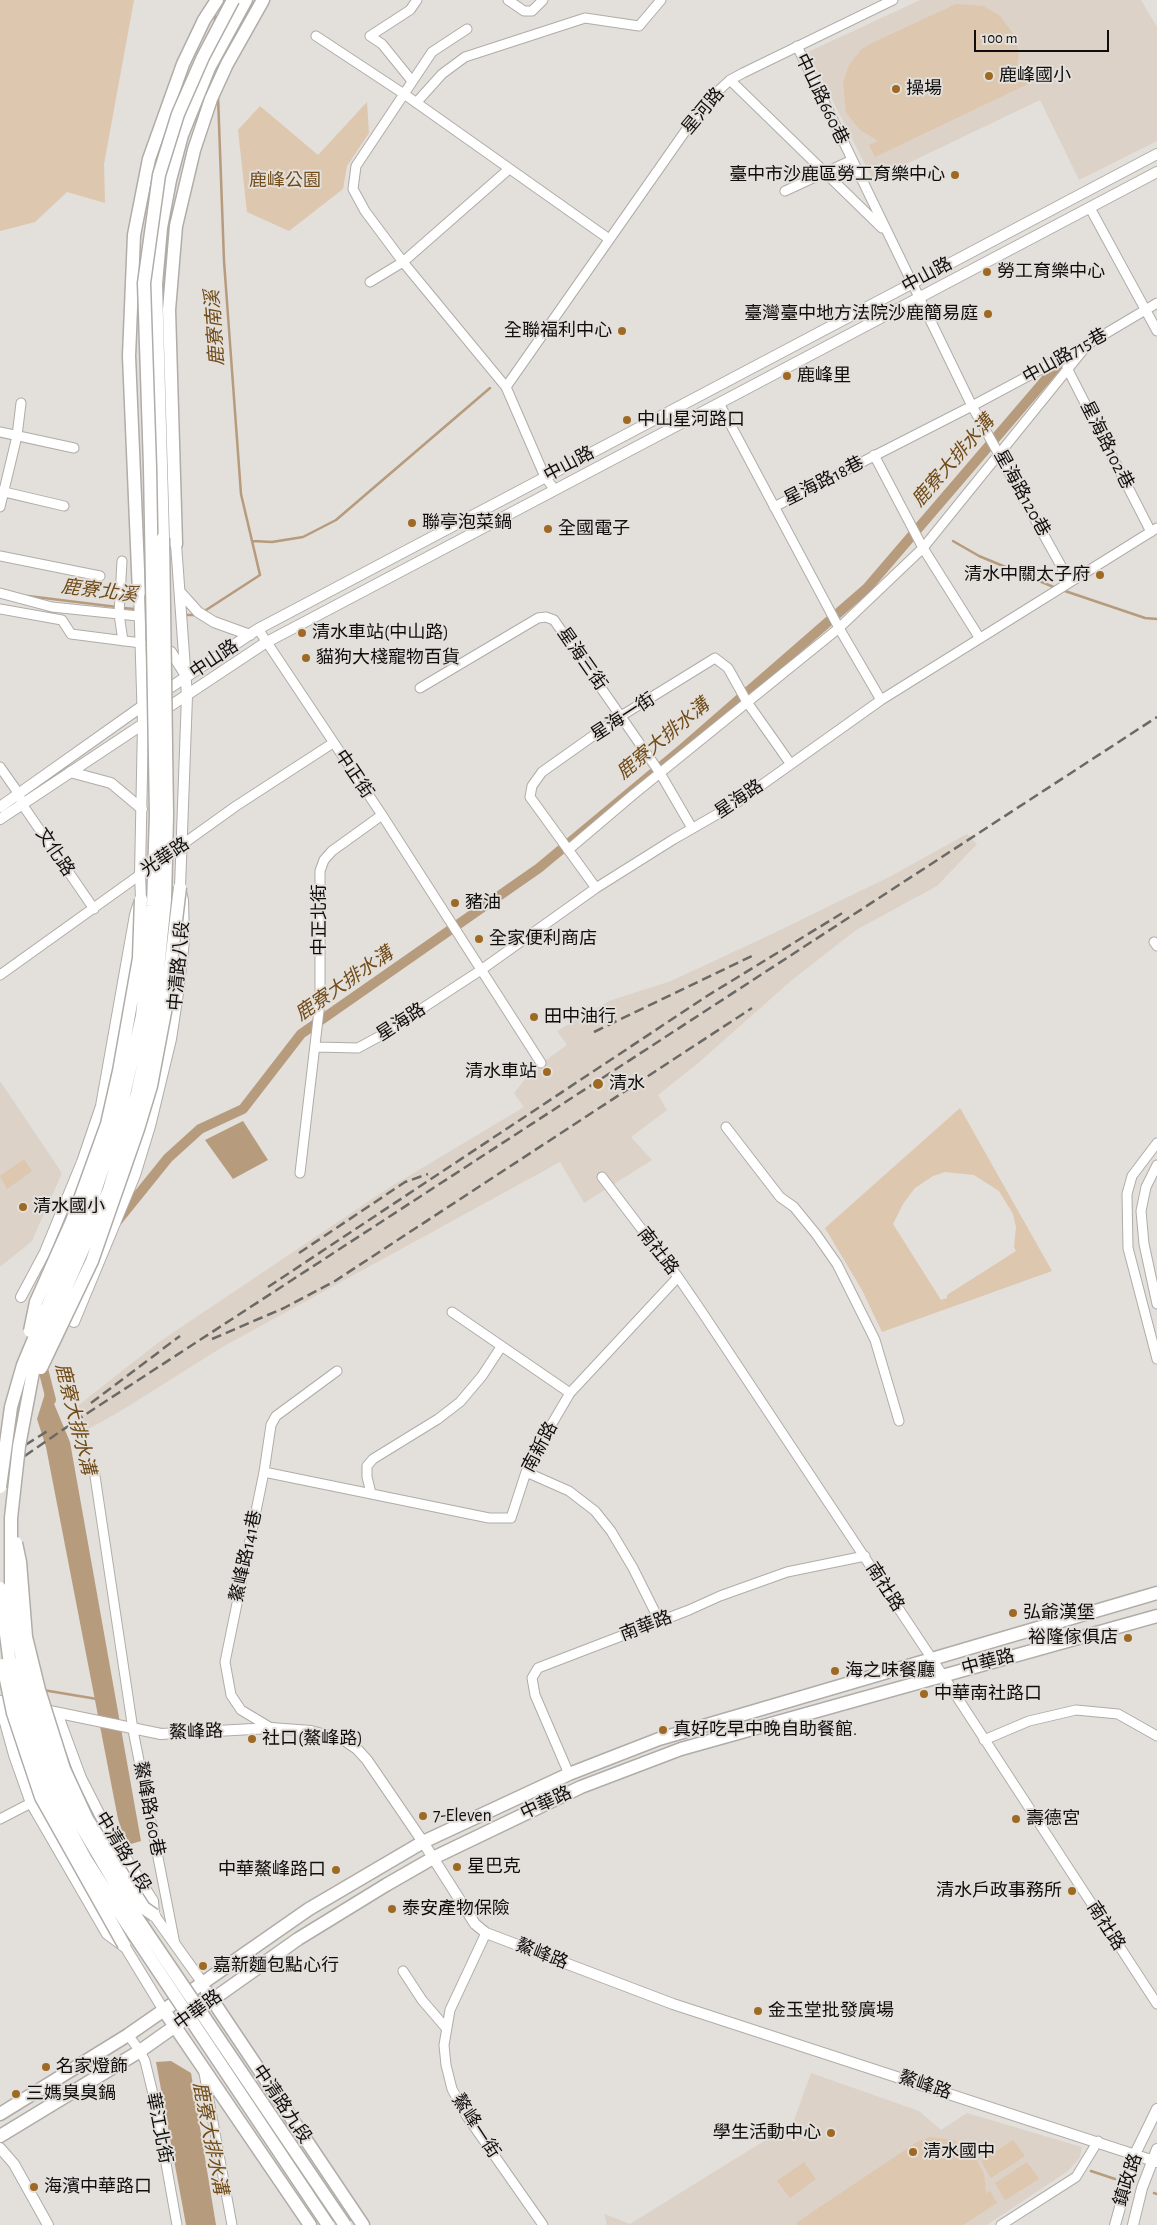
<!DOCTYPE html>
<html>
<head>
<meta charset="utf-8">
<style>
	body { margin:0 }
	#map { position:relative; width:1157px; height:2225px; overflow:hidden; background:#e3dfdb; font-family:"Alegreya Sans",sans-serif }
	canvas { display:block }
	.scale { position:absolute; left:974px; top:30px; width:135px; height:22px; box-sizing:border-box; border:2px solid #0f0e0d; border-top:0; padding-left:6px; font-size:15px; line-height:18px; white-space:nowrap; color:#0f0e0d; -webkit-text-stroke:4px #e3dfdb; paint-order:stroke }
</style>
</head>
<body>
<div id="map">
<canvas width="1157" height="2225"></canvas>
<div class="scale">100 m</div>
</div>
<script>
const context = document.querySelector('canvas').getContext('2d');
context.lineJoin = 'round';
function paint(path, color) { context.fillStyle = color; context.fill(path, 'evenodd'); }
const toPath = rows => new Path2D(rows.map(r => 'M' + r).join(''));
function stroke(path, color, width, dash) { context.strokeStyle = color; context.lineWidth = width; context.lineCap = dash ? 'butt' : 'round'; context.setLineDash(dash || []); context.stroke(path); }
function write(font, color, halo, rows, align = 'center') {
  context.font = font + ' "Alegreya Sans","Noto Sans TC",sans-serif'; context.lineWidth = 4; context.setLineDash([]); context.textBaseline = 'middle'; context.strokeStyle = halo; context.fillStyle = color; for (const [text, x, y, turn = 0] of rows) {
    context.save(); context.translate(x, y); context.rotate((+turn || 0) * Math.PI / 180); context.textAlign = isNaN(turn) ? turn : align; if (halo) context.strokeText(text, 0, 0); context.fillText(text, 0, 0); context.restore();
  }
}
const built = toPath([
	[920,0,1141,0,1157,27,1157,141,1079,180,1040,100,873,180,808,52],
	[967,834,977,844,937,886,856,930,792,980,697,1064,658,1095,667,1110,631,1137,652,1160,584,1203,560,1162,224,1346,119,1412,83,1432,75,1408,159,1342,387,1189,524,1107,514,1093,532,1070,567,1045,557,1031,609,1001,671,981,772,934,891,876],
	[0,1081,62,1173,32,1241,0,1267],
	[811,2073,919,2111,941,2130,967,2113,1082,2147,1080,2157,1068,2171,987,2225,607,2225,604,2214,630,2224,793,2123]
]);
const green = toPath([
	[0,0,134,0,104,164,105,203,67,192,35,222,0,231],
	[956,4,983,6,1000,16,1012,32,1017,43,1019,54,1016,75,1024,72,1030,83,875,157,869,145,878,141,859,129,846,112,843,83,849,65,862,49,872,43],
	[367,102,369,133,347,166,343,189,289,231,247,212,238,130,260,106,318,155],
	[960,1108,1052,1271,882,1332,862,1290,825,1228],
	[945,1172,974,1175,999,1191,1013,1214,1016,1227,1014,1247,1016,1251,947,1295,947,1298,941,1300,893,1224,903,1204,915,1188,933,1176],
	[24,1159,32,1171,7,1189,0,1176],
	[930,2137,954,2140,965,2147,976,2159,984,2174,986,2193,990,2191,997,2203,963,2225,798,2225,796,2223,917,2142],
	[1013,2140,1025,2156,991,2178,981,2161],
	[804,2162,816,2179,790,2198,777,2181],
	[1027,2162,1039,2179,1005,2200,995,2183]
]);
const water = toPath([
	[243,1121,268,1160,233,1179,205,1140],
	[47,1387,70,1442,141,1841,131,1844,126,1844,118,1819,46,1447,37,1419],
	[171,2061,191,2073,216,2225,186,2225,156,2062]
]);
const stream = toPath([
	[215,11,215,23],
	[252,541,272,542,303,537,336,520,490,388],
	[953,541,979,556,1056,588],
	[1062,590,1145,618,1157,619],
	[28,596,117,607],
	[122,608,136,609],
	[203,612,260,575,241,494,224,261,218,96],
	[184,615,198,615],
	[43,1690,97,1699],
	[1091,2171,1115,2179],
	[1154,2193,1157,2194]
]);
const canal = toPath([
	[118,1220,168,1158,200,1129,243,1109,301,1034,539,868,682,749,867,588,1059,364],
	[41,1361,51,1400]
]);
const minor = toPath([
	[508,0,524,11,532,11,543,0],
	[467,29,432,52,356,166,353,189,365,211,403,262,506,387,545,477,555,490],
	[316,36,404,94,609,239],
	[797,46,972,406,1070,582],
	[730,80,882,228],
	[412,81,382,44,370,36,410,10,417,0],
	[416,103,442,74,465,57,585,18,639,26,661,0],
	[785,191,852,160],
	[1090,208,1157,331],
	[370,282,403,262,509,169],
	[1067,368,1151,532],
	[506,387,705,103,730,80,743,73,893,0],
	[719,403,839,628,881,700],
	[0,432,74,448],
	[874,455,923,548,979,637],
	[0,491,64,506],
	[0,507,17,436,21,403],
	[774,507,972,406,1088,344,1157,303],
	[0,556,100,576],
	[122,561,119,614,123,641],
	[0,593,52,607,138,616],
	[0,609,62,620,71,634,141,643],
	[258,629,382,815,541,1063],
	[420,688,538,618,546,617,554,620,660,773,692,828],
	[0,767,19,794,22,804,94,909],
	[568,850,634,794,839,628,923,548,1088,344],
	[596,888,530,797,532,786,542,772,621,716,715,658,728,668,747,702,790,763],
	[1154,942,1157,946],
	[0,975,236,806,333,743],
	[316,1047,358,1048,380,1036,481,970,596,888,674,839,735,804,881,700,1157,528],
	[726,1127,780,1197,794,1207,816,1234,837,1264,875,1340,899,1421],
	[1157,1143,1132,1176,1127,1194,1128,1248,1157,1359],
	[1157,1165,1146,1187,1141,1211,1144,1244,1157,1304],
	[300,1173,320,1002,320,871,324,860,332,851,382,815],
	[602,1177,678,1277,702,1312,942,1674,1157,2004],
	[452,1312,570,1393],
	[264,1472,271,1425,276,1416,337,1371],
	[526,1472,569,1491,595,1511,611,1531,633,1568,659,1620],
	[95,1476,133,1730,175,1944],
	[371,1493,367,1477,367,1466,373,1459,438,1419,460,1402,482,1376,501,1347],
	[271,1728,241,1710,231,1695,225,1662,264,1472,489,1518,511,1518,526,1472,543,1439,570,1393,678,1277],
	[984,1740,1029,1721,1076,1710,1118,1714,1157,1736],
	[569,1774,535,1695,532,1678,538,1668,689,1610,720,1596,787,1572,865,1556],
	[0,1819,31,1803],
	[486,1933,450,2010,444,2045,446,2065,452,2089,466,2115,543,2225],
	[403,1971,422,2000,446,2028],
	[128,2035,140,2051,145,2061,155,2102,177,2225],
	[204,2073,232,2225],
	[1001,2225,1076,2177,1098,2141]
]);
const tertiary = toPath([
	[139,593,143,724,140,874,141,899],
	[181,593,198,612,214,622,250,635],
	[158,646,171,652,185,674],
	[70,772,111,783,142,809],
	[0,807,141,707,258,629,1157,154],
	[0,819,265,643,1157,172],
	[21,1297,45,1252,82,1162,101,1106,135,915,138,905],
	[74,1322,135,1175,150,1126,171,1039,178,993,184,941,183,900,180,887,187,696,176,544],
	[0,1701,18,1705],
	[0,1704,14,1755,31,1803,107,1934,126,1948],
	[40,1709,161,1734,271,1728,311,1731,344,1740,357,1749,367,1760,423,1842,475,1924,486,1933,673,2004,1157,2162],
	[57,1713,81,1778,106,1827,153,1901,154,1915,202,1982],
	[124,1945,163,2009],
	[0,2148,14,2164,48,2225],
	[1115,2225,1135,2154,1157,2109],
	[1133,2225,1142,2188,1157,2149]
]);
const primary = toPath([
	[163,538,156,284,161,228,170,180,182,135,209,68,246,0],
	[176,544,169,310,176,226,194,150,211,99,227,64,263,0],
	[139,593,129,356,134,235,149,159,183,64,204,20,217,0],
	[207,1992,363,2225],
	[163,2009,310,2225],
	[0,2114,128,2035,309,1909,423,1842,569,1774,659,1739,1157,1593],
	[0,2136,140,2051,298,1939,386,1885,433,1858,581,1787,681,1749,1157,1616]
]);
const rail = toPath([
	[594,1032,754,955],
	[299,1253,405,1182,428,1174],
	[268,1287,707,996,844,912],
	[212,1339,284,1308,335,1281,752,1008],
	[91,1403,180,1336],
	[0,1461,49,1430],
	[0,1473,80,1418,1157,717]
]);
const primaryBridge = toPath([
	[163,538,167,815,165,900,153,1019,137,1094,109,1190,50,1324,33,1372,19,1446,11,1518,11,1599,23,1665,41,1734,63,1795,125,1900,345,2225],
	[30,1331,36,1302,72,1221,107,1124,119,1071,139,958,141,899],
	[41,1368,92,1261,138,1129,151,1086,165,1012,180,887],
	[0,1487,11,1407,23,1365,92,1200,117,1126,142,1016,153,906,156,815,150,467,144,283,159,175,178,114,203,57,233,0],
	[16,1543,20,1562,26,1637,39,1690,64,1769,87,1819,144,1908,154,1915],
	[0,1588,9,1657,30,1734,49,1791,86,1860,127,1924,328,2225],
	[3,1665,13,1713,41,1797,124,1945]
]);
const markers = [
	[989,76,5,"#9e6922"],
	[896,89,5,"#9e6922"],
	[955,175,5,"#9e6922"],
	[987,272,5,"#9e6922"],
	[988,314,5,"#9e6922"],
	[622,331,5,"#9e6922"],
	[787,376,5,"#9e6922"],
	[627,420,5,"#9e6922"],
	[412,523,5,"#9e6922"],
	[548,529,5,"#9e6922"],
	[1100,575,5,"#9e6922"],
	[302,633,5,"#9e6922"],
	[306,658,5,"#9e6922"],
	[455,903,5,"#9e6922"],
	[479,939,5,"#9e6922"],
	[534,1017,5,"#9e6922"],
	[547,1072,5,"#9e6922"],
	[598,1084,6,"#9e6922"],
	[23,1207,5,"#9e6922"],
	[1013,1613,5,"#9e6922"],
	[1128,1638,5,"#9e6922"],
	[835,1671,5,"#9e6922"],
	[924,1694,5,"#9e6922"],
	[663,1730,5,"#9e6922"],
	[252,1739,5,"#9e6922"],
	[423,1816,5,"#9e6922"],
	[1016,1819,5,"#9e6922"],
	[457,1867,5,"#9e6922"],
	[336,1870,5,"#9e6922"],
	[1072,1891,5,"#9e6922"],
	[392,1909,5,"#9e6922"],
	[203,1966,5,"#9e6922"],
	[758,2011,5,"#9e6922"],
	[46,2067,5,"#9e6922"],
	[16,2094,5,"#9e6922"],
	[831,2133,5,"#9e6922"],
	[913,2152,5,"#9e6922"],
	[34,2187,5,"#9e6922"]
];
const poiNames = [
	["鹿峰國小",999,76],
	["操場",906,89],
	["臺中市沙鹿區勞工育樂中心",945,175,"right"],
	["勞工育樂中心",997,272],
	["臺灣臺中地方法院沙鹿簡易庭",978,314,"right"],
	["全聯福利中心",612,331,"right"],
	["鹿峰里",797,376],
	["中山星河路口",637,420],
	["聯亭泡菜鍋",422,523],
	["全國電子",558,529],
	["清水中關太子府",1090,575,"right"],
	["清水車站(中山路)",312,633],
	["貓狗大棧寵物百貨",316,658],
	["豬油",465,903],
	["全家便利商店",489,939],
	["田中油行",544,1017],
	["清水車站",537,1072,"right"],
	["清水",609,1084],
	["清水國小",33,1207],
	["弘爺漢堡",1023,1613],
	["裕隆傢俱店",1118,1638,"right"],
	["海之味餐廳",845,1671],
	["中華南社路口",934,1694],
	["真好吃早中晚自助餐館.",673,1730],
	["社口(鰲峰路)",262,1739],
	["7-Eleven",433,1816],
	["壽德宮",1026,1819],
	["星巴克",467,1867],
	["中華鰲峰路口",326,1870,"right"],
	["清水戶政事務所",1062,1891,"right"],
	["泰安產物保險",402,1909],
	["嘉新麵包點心行",213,1966],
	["金玉堂批發廣場",768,2011],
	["名家燈飾",56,2067],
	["三媽臭臭鍋",26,2094],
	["學生活動中心",821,2133,"right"],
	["清水國中",923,2152],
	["海濱中華路口",44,2187]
];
const streetNames = [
	["中山路660巷",822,99,64],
	["星河路",703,111,-50],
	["中山路",927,275,-28],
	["中山路715巷",1065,356,-29],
	["星海路102巷",1107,445,63],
	["中山路",569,464,-28],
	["星海路18巷",824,481,-27],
	["星海路120巷",1022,493,61],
	["中山路",214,659,-34],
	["星海三街",582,659,55],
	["星海一街",623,717,-33],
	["中正街",354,774,56],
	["星海路",739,799,-34],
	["文化路",55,852,56],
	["光華路",165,857,-34],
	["中正北街",320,920,-90],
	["中清路八段",179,966,-85],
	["星海路",401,1022,-33],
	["南社路",658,1251,52],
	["南新路",540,1447,-62],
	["鰲峰路141巷",246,1556,-78],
	["南社路",885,1587,57],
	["南華路",646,1626,-21],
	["中華路",988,1662,-15],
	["鰲峰路",196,1732,-2],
	["中華路",546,1803,-25],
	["鰲峰路160巷",149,1809,79],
	["中清路八段",123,1852,59],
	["南社路",1106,1926,57],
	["鰲峰路",542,1954,21],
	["中華路",198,2010,-36],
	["鰲峰路",925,2085,18],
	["中清路九段",282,2104,56],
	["鰲峰一街",476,2126,57],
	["華江北街",159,2128,79],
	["鎮政路",1128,2180,-72]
];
const parkNames = [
	["鹿峰公園",285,181]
];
const waterNames = [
	["鹿寮南溪",215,328,-94],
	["鹿寮大排水溝",953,461,-49],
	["鹿寮北溪",99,591,7],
	["鹿寮大排水溝",663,739,-40],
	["鹿寮大排水溝",344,984,-35],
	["鹿寮大排水溝",75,1419,76],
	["鹿寮大排水溝",210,2138,79]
];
paint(built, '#dcd2c8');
paint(green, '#ddc7ae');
paint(water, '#b69b7d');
stroke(stream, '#b69b7d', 2.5);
stroke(canal, '#b69b7d', 10);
stroke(minor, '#b0aca8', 11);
stroke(tertiary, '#b0aca8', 12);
stroke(primary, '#b0aca8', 15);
stroke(minor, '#fff', 9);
stroke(tertiary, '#fff', 10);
stroke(primary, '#fff', 12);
stroke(rail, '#6b6966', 2.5, [10, 5]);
stroke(primaryBridge, '#b0aca8', 15, []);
stroke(primaryBridge, '#fff', 12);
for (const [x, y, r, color] of markers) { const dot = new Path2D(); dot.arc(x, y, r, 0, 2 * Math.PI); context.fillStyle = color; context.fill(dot); stroke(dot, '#e3dfdb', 2); }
write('18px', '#0f0e0d', '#e3dfdb', poiNames, 'left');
write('18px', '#0f0e0d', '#e3dfdb', streetNames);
write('18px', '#734d1b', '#e3dfdb', parkNames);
write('italic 19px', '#714b18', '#e3dfdb', waterNames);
</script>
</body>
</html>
